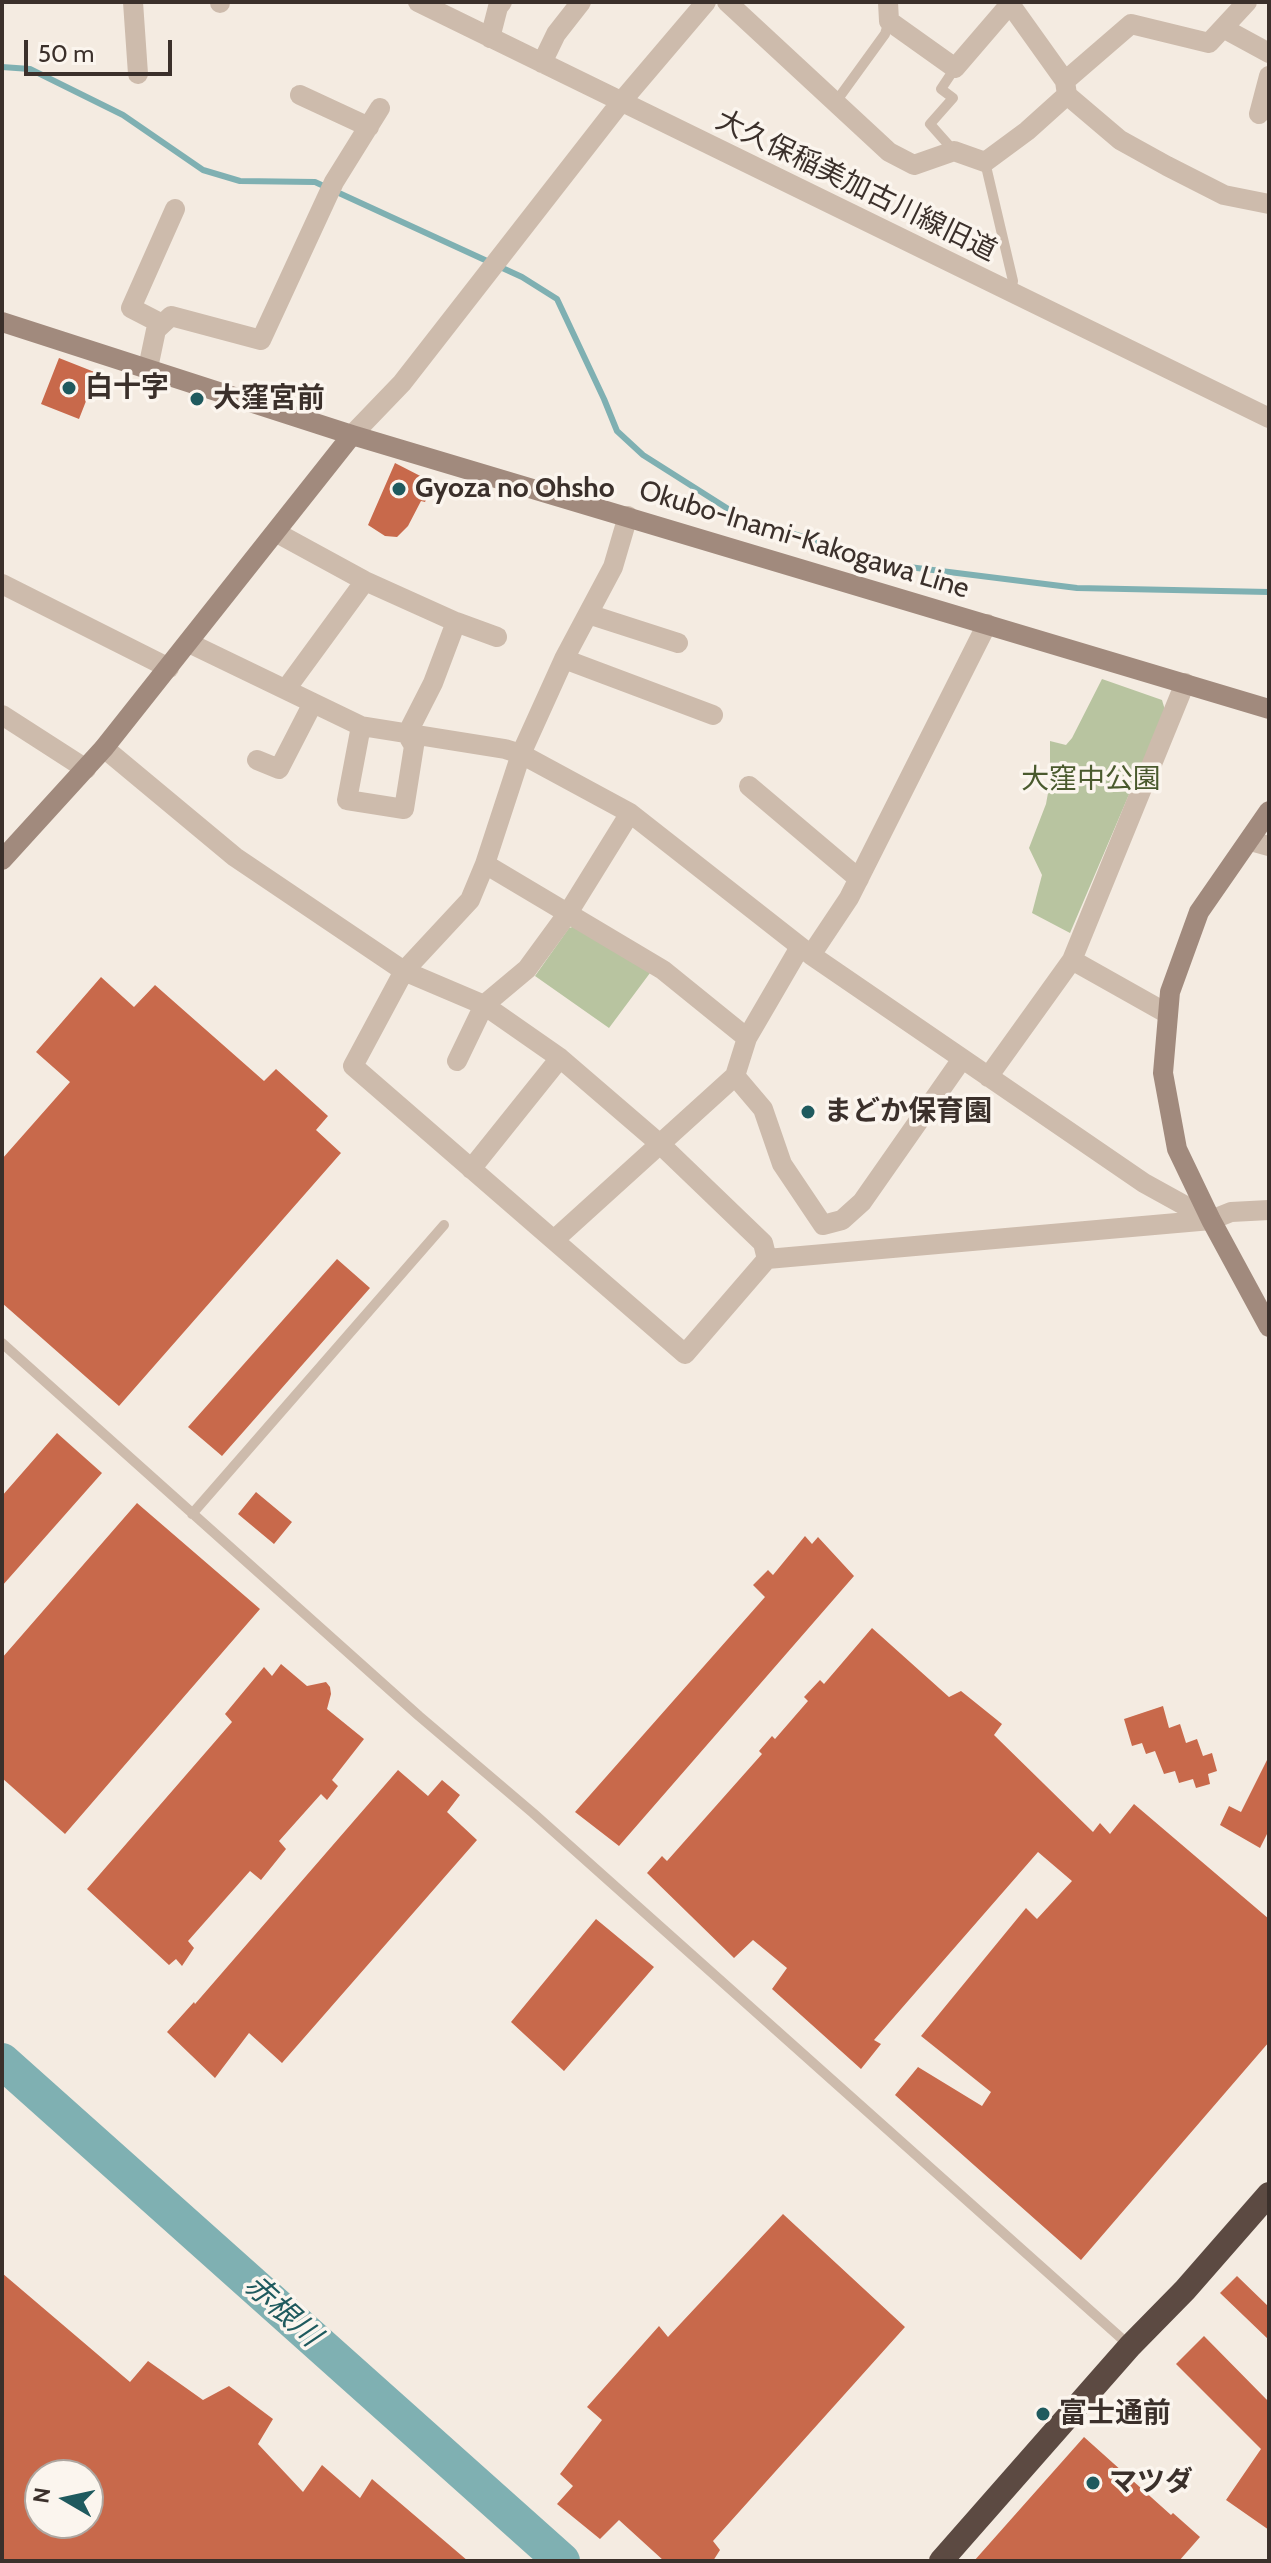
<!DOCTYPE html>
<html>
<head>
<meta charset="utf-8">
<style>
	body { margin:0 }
	#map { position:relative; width:1271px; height:2563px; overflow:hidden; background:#f4ebe1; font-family:Cabin,sans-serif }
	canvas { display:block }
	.frame { position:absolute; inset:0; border:4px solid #3b302b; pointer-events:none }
	.north { position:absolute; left:24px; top:2459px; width:80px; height:80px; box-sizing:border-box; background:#fbf5ee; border:2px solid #aea6a0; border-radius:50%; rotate:279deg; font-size:22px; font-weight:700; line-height:32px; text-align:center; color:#3b302b }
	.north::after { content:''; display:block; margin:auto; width:28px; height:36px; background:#1f5a5e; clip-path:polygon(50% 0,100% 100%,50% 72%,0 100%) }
	.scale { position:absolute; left:24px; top:40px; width:148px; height:36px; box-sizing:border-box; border:4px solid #3b302b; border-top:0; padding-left:10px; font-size:24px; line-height:28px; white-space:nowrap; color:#3b302b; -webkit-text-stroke:6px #fbf5ee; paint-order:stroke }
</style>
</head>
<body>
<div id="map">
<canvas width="1271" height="2563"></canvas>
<div class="frame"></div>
<div class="north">N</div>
<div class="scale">50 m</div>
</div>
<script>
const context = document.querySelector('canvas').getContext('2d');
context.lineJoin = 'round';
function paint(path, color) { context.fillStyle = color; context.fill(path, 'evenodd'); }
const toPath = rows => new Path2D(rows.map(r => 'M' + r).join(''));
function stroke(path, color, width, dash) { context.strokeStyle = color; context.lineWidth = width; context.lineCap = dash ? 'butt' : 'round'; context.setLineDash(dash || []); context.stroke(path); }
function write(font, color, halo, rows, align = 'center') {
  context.font = font + ' Cabin,"Noto Sans JP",sans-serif'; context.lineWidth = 7; context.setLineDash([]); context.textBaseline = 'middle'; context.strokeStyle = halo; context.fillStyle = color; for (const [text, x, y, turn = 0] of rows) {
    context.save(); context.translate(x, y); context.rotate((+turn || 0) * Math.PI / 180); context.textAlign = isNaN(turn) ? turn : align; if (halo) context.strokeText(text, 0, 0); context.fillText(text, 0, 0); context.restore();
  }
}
const green = toPath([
	[1102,679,1162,700,1165,710,1070,933,1032,913,1042,875,1029,848,1046,804,1050,782,1050,741,1066,745,1072,738],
	[579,925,650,973,609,1028,535,976,569,928]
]);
const stream = toPath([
	[2,67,30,69,123,115,203,170,240,181,315,182,522,277,557,299,604,399,617,431,643,455,744,519,901,566,1077,588,1269,592]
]);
const river = toPath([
	[2,2061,562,2561]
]);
const building = toPath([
	[59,358,97,373,79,419,41,404],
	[395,463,434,483,425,502,421,501,408,526,397,537,385,536,368,525],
	[101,977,134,1007,155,985,264,1081,276,1069,328,1116,316,1130,341,1153,119,1406,2,1303,2,1159,70,1082,36,1052],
	[337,1259,370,1288,222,1456,188,1427],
	[57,1433,102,1473,2,1586,2,1496],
	[256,1492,292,1522,274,1544,238,1514],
	[137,1503,260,1609,65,1834,2,1778,2,1658],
	[805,1536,812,1544,818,1537,854,1576,619,1846,575,1812,765,1597,753,1585,768,1570,773,1575],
	[872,1628,949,1697,961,1691,1002,1724,994,1735,1093,1832,1100,1823,1110,1834,1134,1804,1269,1919,1269,2042,1081,2260,895,2095,918,2067,982,2106,991,2092,921,2036,1026,1908,1037,1919,1072,1881,1038,1852,874,2040,881,2044,861,2069,772,1989,787,1968,753,1940,734,1958,647,1873,662,1856,667,1861,762,1754,759,1751,772,1736,775,1739,808,1701,804,1697,820,1680,824,1684],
	[281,1664,307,1686,326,1682,330,1687,331,1694,327,1709,364,1739,332,1780,338,1786,327,1800,321,1794,279,1841,286,1849,261,1880,250,1871,188,1941,194,1948,182,1966,176,1959,169,1965,87,1889,232,1722,225,1714,264,1667,272,1676],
	[1163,1706,1169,1728,1180,1724,1186,1743,1197,1739,1203,1756,1212,1753,1217,1771,1208,1774,1210,1784,1196,1788,1193,1779,1179,1783,1175,1771,1164,1774,1155,1751,1146,1754,1142,1743,1132,1746,1124,1719],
	[1269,1756,1269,1830,1260,1848,1220,1825,1229,1806,1241,1812],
	[398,1770,428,1796,442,1780,460,1795,447,1812,477,1840,282,2063,249,2033,215,2078,167,2032,194,2002,195,2004],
	[596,1919,654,1967,564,2071,511,2022],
	[783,2214,905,2327,713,2541,720,2550,713,2561,664,2561,619,2520,600,2539,557,2504,573,2486,560,2474,602,2420,587,2407,659,2326,668,2337],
	[2,2273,130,2382,148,2361,203,2400,229,2386,273,2419,258,2444,303,2492,322,2465,360,2498,372,2479,468,2561,2,2561],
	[40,2475,88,2475,88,2523,40,2523],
	[1237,2276,1269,2307,1269,2340,1220,2293],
	[1204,2336,1269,2402,1269,2530,1226,2500,1261,2449,1176,2364],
	[1084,2437,1171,2515,1173,2513,1200,2537,1179,2561,974,2561]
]);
const lane = toPath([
	[835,103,885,34,889,21],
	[954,151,930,124,953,98,941,89,955,68],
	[985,162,1013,281,1011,293],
	[2,1343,419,1716,533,1813,1130,2346],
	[192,1514,444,1225]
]);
const street = toPath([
	[133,2,138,74],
	[220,2,220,3],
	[418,2,1269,418],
	[727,2,889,152,914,165,954,151,985,162,1027,131,1067,95,1120,140,1167,166,1224,195,1269,204],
	[888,2,889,21,955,68,1010,4,1065,81,1067,95],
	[1223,28,1269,53],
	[490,38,498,7,502,2],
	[542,63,556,34,581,2],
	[1065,81,1131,24,1209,43,1247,2],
	[300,95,369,127],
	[1259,114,1269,76],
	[162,324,131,308,175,209],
	[148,368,156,330,171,316,261,340,334,182,380,108],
	[352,435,402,383,621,102,706,2],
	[628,516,613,567,564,659,521,754,485,864,470,900,404,971,353,1066,685,1354,767,1259,1211,1220,1231,1212,1269,1210],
	[277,533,365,581,456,622,497,637],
	[2,584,169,668],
	[588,614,678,643],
	[189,643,361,726,505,749,521,754,630,813,811,955,1144,1183,1211,1220],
	[564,659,713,715],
	[286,689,365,581],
	[2,715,86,769],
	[361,726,347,800,404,809,414,746,407,734,433,683,456,622],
	[104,748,235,857,404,971,484,1005,560,1058,660,1144,763,1243,767,1259],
	[257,760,279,769,313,703],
	[749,786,859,879],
	[1251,841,1269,846],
	[485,864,663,970,747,1038],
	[811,955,849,898,987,624],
	[1168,1014,1072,960,1185,683],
	[457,1061,484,1005,527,969,568,913,630,813],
	[735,1076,763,1109,782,1164,823,1225,842,1220,862,1202,962,1059],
	[988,1077,1072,960],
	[471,1169,560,1058],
	[554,1240,735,1076,747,1038,800,947]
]);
const secondary = toPath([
	[2,322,352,435,1269,709],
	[1269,811,1199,912,1170,992,1163,1073,1177,1149,1211,1220,1269,1327],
	[2,860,104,748,352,435]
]);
const highway = toPath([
	[941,2561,1130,2346,1185,2290,1269,2194]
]);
const markers = [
	[69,388,8,"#1f5a5e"],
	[197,399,8,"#1f5a5e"],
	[399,489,8,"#1f5a5e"],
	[808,1112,8,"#1f5a5e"],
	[1043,2414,8,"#1f5a5e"],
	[1093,2483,8,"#1f5a5e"]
];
const streetNames = [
	["大久保稲美加古川線旧道",856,186,26],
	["Okubo-Inami-Kakogawa Line",804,540,17]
];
const poiNames = [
	["白十字",85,388],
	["大窪宮前",213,399],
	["Gyoza no Ohsho",415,489],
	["まどか保育園",824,1112],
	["富士通前",1059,2414],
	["マツダ",1109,2483]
];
const parkNames = [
	["大窪中公園",1091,780]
];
const waterNames = [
	["赤根川",282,2311,42]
];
paint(green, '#b8c4a0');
stroke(stream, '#7fb0b2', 6);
stroke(river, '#7fb0b2', 36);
paint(building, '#c8694b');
stroke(lane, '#cdbbac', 10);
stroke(street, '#cdbbac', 20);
stroke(secondary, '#a18a7d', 20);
stroke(highway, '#5c4a42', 24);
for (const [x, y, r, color] of markers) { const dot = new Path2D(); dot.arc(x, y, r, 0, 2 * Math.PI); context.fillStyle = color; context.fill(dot); stroke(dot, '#fbf5ee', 3); }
write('28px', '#3b302b', '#fbf5ee', streetNames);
write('bold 28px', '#3b302b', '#fbf5ee', poiNames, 'left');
write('28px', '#4a5a2e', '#fbf5ee', parkNames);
write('italic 30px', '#1f5a5e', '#fbf5ee', waterNames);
</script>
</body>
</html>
